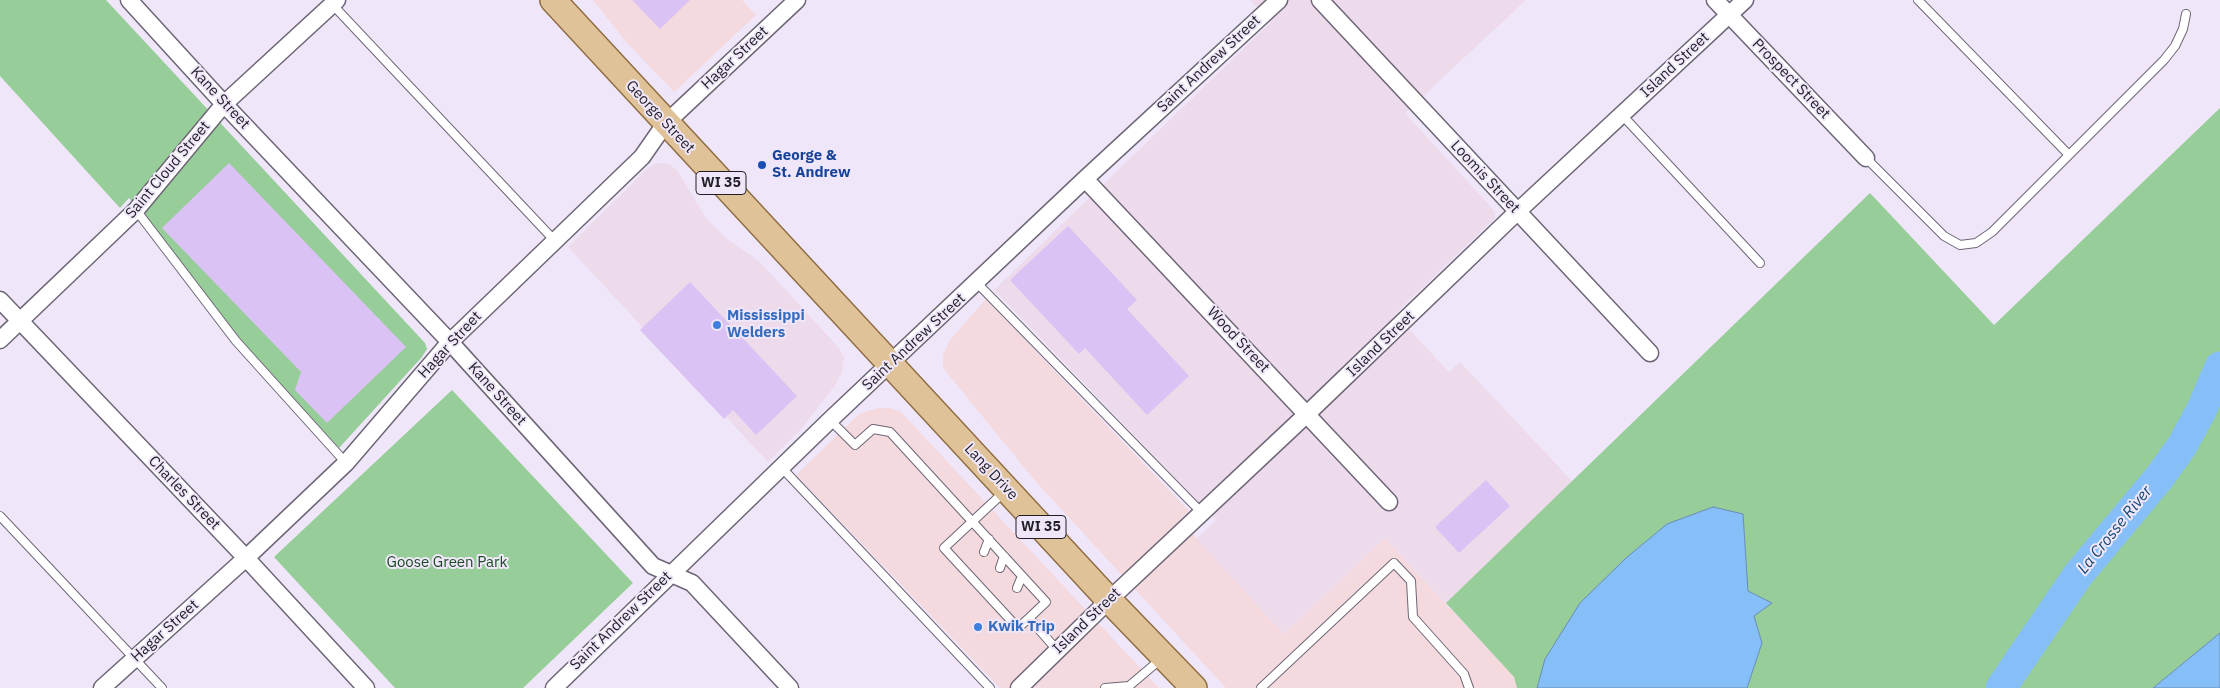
<!DOCTYPE html>
<html>
<head>
<meta charset="utf-8">
<style>
	body { margin:0 }
	canvas { display:block; background:#efe7f9 }
</style>
</head>
<body>
<canvas width="2220" height="688"></canvas>
<script>
const context = document.querySelector('canvas').getContext('2d');
context.lineJoin = 'round';
function paint(path, color) { context.fillStyle = color; context.fill(path, 'evenodd'); }
const toPath = rows => new Path2D(rows.map(r => 'M' + r).join(''));
function stroke(path, color, width, dash) { context.strokeStyle = color; context.lineWidth = width; context.lineCap = dash ? 'butt' : 'round'; context.setLineDash(dash || []); context.stroke(path); }
function write(font, color, halo, rows, align = 'center') {
  context.font = font + ' "IBM Plex Sans",sans-serif'; context.lineWidth = 4; context.setLineDash([]); context.textBaseline = 'middle'; context.strokeStyle = halo; context.fillStyle = color; for (const [text, x, y, turn = 0] of rows) {
    context.save(); context.translate(x, y); context.rotate((+turn || 0) * Math.PI / 180); context.textAlign = isNaN(turn) ? turn : align; if (halo) context.strokeText(text, 0, 0); context.fillText(text, 0, 0); context.restore();
  }
}
const commercial = toPath([
	[593,0,742,0,756,15,674,92,627,43],
	[986,299,1189,511,1180,520,1284,634,1385,538,1514,677,1517,688,1226,688,1036,482,943,368,943,355,950,340],
	[878,408,890,408,901,412,1159,688,1000,688,796,475,859,414]
]);
const industrial = toPath([
	[1250,0,1526,0,1405,113,1488,204,1495,212,1495,218,1395,314,1449,372,1460,362,1573,482,1446,603,1385,538,1284,634,1196,539,1216,520,994,290,1271,22],
	[657,163,669,164,677,170,706,218,726,238,760,262,839,348,844,357,842,372,834,387,801,429,768,462,568,247,648,168]
]);
const green = toPath([
	[0,0,106,0,425,343,427,349,422,357,339,448,243,344,150,222,129,198,120,208,0,76],
	[2220,108,2220,688,1517,688,1514,677,1446,603,1870,193,1994,325],
	[452,390,633,583,523,688,395,688,274,557]
]);
const water = toPath([
	[1713,507,1743,514,1748,591,1772,603,1754,616,1762,643,1747,688,1537,688,1545,659,1580,603,1626,558,1667,524,1713,507],
	[2220,633,2220,688,2153,688,2220,633]
]);
const river = toPath([
	[2001,688,2078,575,2159,478,2182,446,2202,409,2220,367]
]);
const building = toPath([
	[632,0,690,0,660,29],
	[229,163,406,347,327,423,295,390,301,372,162,228],
	[1068,226,1137,300,1127,309,1189,376,1147,415,1085,348,1079,354,1010,280],
	[690,282,797,396,756,435,733,410,724,419,640,330],
	[1486,480,1510,506,1459,553,1435,527]
]);
const lane = toPath([
	[1918,0,2069,155],
	[331,3,555,241],
	[1622,115,1760,263],
	[1866,158,1944,236,1960,245,1976,243,1992,232,2164,60,2175,46,2183,29,2186,14],
	[136,210,236,341,346,463],
	[977,283,1202,513],
	[830,420,855,445,873,429,890,432,1046,602,1029,618,1057,650],
	[782,468,990,688],
	[1004,492,944,548,1018,628,1029,618],
	[0,516,162,688],
	[984,552,989,539],
	[1000,568,1004,556],
	[1017,588,1022,576],
	[1105,688,1129,686,1161,659],
	[1261,688,1394,563,1411,581,1413,617,1464,674,1469,688]
]);
const street = toPath([
	[129,0,224,104,450,342,653,566,692,583,790,688],
	[1320,0,1650,353],
	[1715,0,1866,158],
	[1085,179,1389,502],
	[0,300,246,558,366,688],
	[0,340,136,210,224,104,337,0],
	[102,688,246,558,346,463,450,342,642,157,665,124,797,0],
	[554,688,830,420,1085,179,1279,0],
	[1019,688,1109,600,1307,414,1517,212,1745,0]
]);
const primary = toPath([
	[553,0,1109,600,1194,688]
]);
const markers = [
	[762,165,5,"#1a4fb4"],
	[717,325,5,"#3f7fe0"],
	[978,627,5,"#3f7fe0"]
];
const shields = [
	[721,183,50],
	[1041,527,50]
];
const shieldNames = [
	["WI 35",721,183],
	["WI 35",1041,527]
];
const streetNames = [
	["Hagar Street",735,58,-43],
	["Saint Andrew Street",1209,64,-43],
	["Island Street",1675,65,-43],
	["Prospect Street",1791,79,46],
	["Kane Street",220,98,47],
	["George Street",660,117,47],
	["Saint Cloud Street",168,170,-50],
	["Loomis Street",1485,177,47],
	["Wood Street",1238,340,47],
	["Saint Andrew Street",914,342,-43],
	["Island Street",1381,344,-44],
	["Hagar Street",450,345,-47],
	["Kane Street",497,394,48],
	["Lang Drive",991,472,47],
	["Charles Street",184,493,46],
	["Saint Andrew Street",621,621,-44],
	["Island Street",1087,621,-44],
	["Hagar Street",165,631,-42]
];
const transitNames = [
	["George &",772,156],
	["St. Andrew",772,173]
];
const shopNames = [
	["Mississippi",727,316],
	["Welders",727,333],
	["Kwik Trip",988,627]
];
const parkNames = [
	["Goose Green Park",447,563]
];
const waterNames = [
	["La Crosse River",2115,530,-51]
];
paint(commercial, '#f4d9de');
paint(industrial, '#eddaeb');
paint(green, '#97cd99');
paint(water, '#86bef7');
stroke(water, '#688eb8', 1);
stroke(river, '#86bef7', 31);
paint(building, '#dbc2f5');
stroke(lane, '#6d6676', 10);
stroke(street, '#6d6676', 19);
stroke(primary, '#906e44', 28);
stroke(lane, '#fff', 8);
stroke(street, '#fff', 16);
stroke(primary, '#e0c299', 25);
for (const [x, y, r, color] of markers) { const dot = new Path2D(); dot.arc(x, y, r, 0, 2 * Math.PI); context.fillStyle = color; context.fill(dot); stroke(dot, '#efe7f9', 2); }
for (const [x, y, w] of shields) { const box = new Path2D(); box.roundRect(x - w / 2, y - 11.5, w, 23, 4); context.fillStyle = '#efe7f9'; context.fill(box); stroke(box, '#211e25', 1); }
write('bold 14px', '#211e25', null, shieldNames);
write('15px', '#211e25', '#efe7f9', streetNames);
write('bold 15px', '#164399', '#efe7f9', transitNames, 'left');
write('bold 15px', '#366cbe', '#efe7f9', shopNames, 'left');
write('15px', '#184d1f', '#efe7f9', parkNames);
write('italic 16px', '#134774', '#efe7f9', waterNames);
</script>
</body>
</html>
